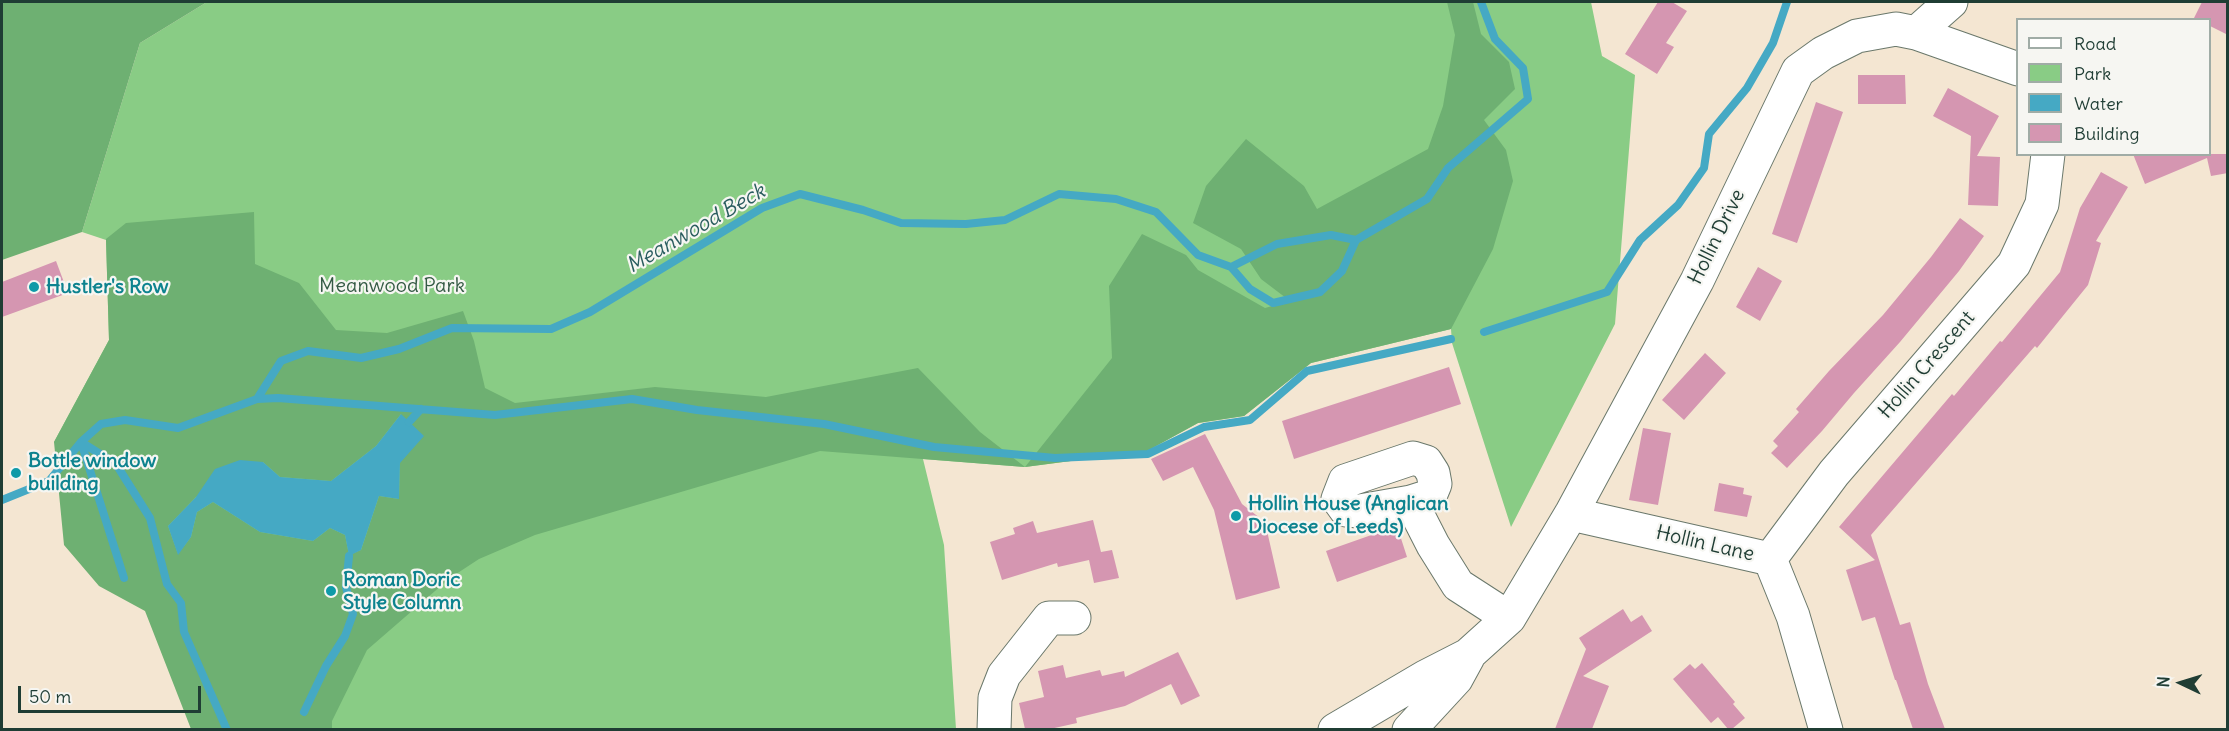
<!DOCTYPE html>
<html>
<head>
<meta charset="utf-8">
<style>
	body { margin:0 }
	#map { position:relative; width:2229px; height:731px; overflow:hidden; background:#f4e6d2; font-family:Delius,sans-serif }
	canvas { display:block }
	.frame { position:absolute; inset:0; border:3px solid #1f3d34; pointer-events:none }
	.legend { position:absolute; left:2016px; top:18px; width:195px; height:138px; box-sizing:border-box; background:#f6f6f2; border:2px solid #a0aca6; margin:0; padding:8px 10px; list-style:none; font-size:18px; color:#1f3d34 }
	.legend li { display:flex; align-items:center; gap:12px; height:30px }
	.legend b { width:30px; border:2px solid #a0aca6 }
	.north { position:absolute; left:2151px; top:653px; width:60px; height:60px; -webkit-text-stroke:4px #f6f6f2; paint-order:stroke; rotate:274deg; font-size:16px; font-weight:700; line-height:24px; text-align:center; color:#1f3d34 }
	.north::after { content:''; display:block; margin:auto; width:21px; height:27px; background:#1f3d34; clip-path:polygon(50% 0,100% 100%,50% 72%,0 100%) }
	.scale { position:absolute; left:18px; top:686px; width:183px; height:27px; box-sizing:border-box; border:3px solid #1f3d34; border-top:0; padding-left:8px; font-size:18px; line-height:21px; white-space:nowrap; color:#1f3d34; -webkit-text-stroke:4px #f6f6f2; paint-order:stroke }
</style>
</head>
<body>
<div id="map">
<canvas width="2229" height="731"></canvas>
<div class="frame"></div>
<ul class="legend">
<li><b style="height:8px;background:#fff"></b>Road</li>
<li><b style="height:16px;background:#89cc85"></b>Park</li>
<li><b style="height:16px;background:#45a9c4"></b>Water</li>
<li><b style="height:16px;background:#d596b1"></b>Building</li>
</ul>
<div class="north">N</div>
<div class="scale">50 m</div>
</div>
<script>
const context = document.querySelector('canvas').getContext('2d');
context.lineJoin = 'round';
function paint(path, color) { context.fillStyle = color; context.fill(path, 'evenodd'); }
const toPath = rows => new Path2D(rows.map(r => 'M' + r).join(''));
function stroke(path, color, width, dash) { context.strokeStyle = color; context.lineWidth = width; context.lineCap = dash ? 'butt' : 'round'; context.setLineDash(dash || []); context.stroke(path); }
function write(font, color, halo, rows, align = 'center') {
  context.font = font + ' Delius,sans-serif'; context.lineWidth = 4.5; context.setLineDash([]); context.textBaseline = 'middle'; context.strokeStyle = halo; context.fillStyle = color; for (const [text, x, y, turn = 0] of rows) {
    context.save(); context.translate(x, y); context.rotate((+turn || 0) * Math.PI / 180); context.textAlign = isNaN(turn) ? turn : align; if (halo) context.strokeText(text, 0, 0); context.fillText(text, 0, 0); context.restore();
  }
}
const green = toPath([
	[207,2,1591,2,1602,56,1635,75,1615,324,1511,527,1452,343,1451,329,1311,363,1244,416,1198,423,1147,451,1025,467,923,459,944,545,956,729,332,729,332,721,54,442,109,340,106,240,82,232,140,43]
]);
const forest = toPath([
	[2,2,207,2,140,43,82,232,2,260],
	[1447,2,1473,2,1481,34,1509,62,1515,89,1484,120,1506,150,1513,181,1493,249,1451,329,1311,363,1244,416,1198,423,1147,451,1025,467,820,451,535,535,479,559,450,578,367,650,332,721,332,729,191,729,145,611,99,586,64,545,54,442,109,340,106,239,126,223,254,212,255,264,299,283,336,330,387,333,463,311,474,341,485,388,515,403,655,387,766,397,918,368,980,432,1025,467,1112,358,1109,286,1142,234,1186,255,1198,270,1265,308,1290,301,1261,279,1241,249,1193,223,1206,186,1246,139,1304,186,1317,209,1428,149,1443,106,1455,35],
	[401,414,399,499,379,496,361,550,349,555,345,535,330,528,313,541,260,532,213,502,197,512,191,537,178,554,168,526,196,497,263,462,280,477,331,481,376,446]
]);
const water = toPath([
	[401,414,424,436,400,463,399,499,379,496,361,550,349,556,345,535,330,528,313,541,260,532,213,502,197,512,191,537,178,555,168,526,196,497,215,469,240,460,263,462,280,477,331,481,376,446]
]);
const stream = toPath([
	[1231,267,1250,289,1273,303,1320,292,1342,271,1356,240],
	[1484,332,1607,292,1640,240,1678,205,1704,168,1709,134,1747,88,1773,43,1787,2],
	[257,399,278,398,495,415,632,399,697,410,824,424,934,447,1055,458,1148,454,1204,427,1250,420,1307,371,1451,339],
	[409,422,421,409],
	[81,442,116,464,150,518,167,584,181,603,184,632,227,730],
	[81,442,124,578],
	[2,500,49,481,81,442,101,424,125,420,178,428,257,399,281,361,308,351,361,358,399,349,452,328,551,329,590,312,762,208,800,194,863,210,901,223,966,224,1005,220,1059,194,1116,199,1156,212,1198,255,1231,267,1277,244,1331,235,1356,240,1427,199,1448,168,1528,99,1523,68,1495,39,1481,2],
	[304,712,326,666,345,636,353,614,346,587,349,556]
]);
const building = toPath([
	[1658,2,1672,2,1687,11,1666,43,1674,47,1657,74,1625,54],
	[2202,2,2228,2,2228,35,2210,26,2210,20,2194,18],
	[1858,75,1905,75,1906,104,1858,104],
	[1948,88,1999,116,1977,156,2000,157,1998,206,1968,205,1971,136,1933,116],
	[1816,102,1843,112,1797,243,1772,234],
	[2133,154,2228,154,2228,173,2211,176,2207,158,2145,184],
	[2101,172,2128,187,2096,241,2101,243,2088,285,2037,348,2035,346,1871,535,1900,625,1910,622,1928,684,1945,729,1913,729,1896,680,1895,680,1875,617,1862,621,1846,570,1875,560,1839,527,1952,394,1954,396,2000,341,2002,342,2060,272,2080,208],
	[1960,218,1984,236,1959,271,1900,342,1854,393,1822,431,1787,468,1771,453,1778,446,1773,441,1799,412,1796,409,1829,371,1883,315,1931,257],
	[56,261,68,293,2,317,2,282],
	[1758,267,1782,281,1760,321,1736,307],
	[1705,353,1726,373,1684,420,1662,400],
	[1449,367,1461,404,1294,459,1282,421],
	[1643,428,1671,433,1658,505,1629,500],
	[1205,434,1242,504,1265,522,1280,588,1236,600,1214,510,1193,467,1163,481,1151,459],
	[1719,483,1744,488,1743,494,1752,496,1747,517,1714,511],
	[1093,520,1101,552,1112,550,1119,578,1094,583,1089,560,1058,567,1057,563,1002,580,990,542,1015,534,1013,528,1033,521,1037,533],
	[1397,526,1407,557,1337,582,1326,551],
	[1623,609,1631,622,1642,615,1652,631,1583,676,1609,686,1592,729,1555,729,1586,649,1579,638],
	[1178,652,1200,696,1181,705,1171,684,1125,706,1076,718,1077,723,1050,729,1025,729,1019,703,1044,697,1038,671,1063,665,1066,678,1100,670,1102,676,1124,671,1125,677],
	[1702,663,1735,702,1733,704,1745,718,1732,729,1728,729,1718,717,1711,723,1673,679,1690,664,1695,669]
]);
const minor = toPath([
	[1916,33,1951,2],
	[1411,502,1430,496,1435,484,1433,473,1426,462,1413,458,1345,481,1338,499,1346,510,1360,511,1411,502,1433,545,1458,585,1509,618],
	[1571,514,1770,559,1793,616,1826,730],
	[1770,559,1834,473,2014,264,2042,204,2048,154],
	[994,730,995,698,1004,675,1049,618,1074,618],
	[1335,730,1425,677,1468,655,1509,618,1571,514,1697,281,1798,71,1823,53,1857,36,1896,29,1916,33,2018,69],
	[1409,730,1456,679,1468,657]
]);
const markers = [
	[34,287,6,"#0f9aa8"],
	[16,473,6,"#0f9aa8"],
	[1236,516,6,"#0f9aa8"],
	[331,591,6,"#0f9aa8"]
];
const streetNames = [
	["Hollin Drive",1717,237,-64],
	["Hollin Crescent",1927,365,-49],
	["Hollin Lane",1705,544,13]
];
const parkNames = [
	["Meanwood Park",392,286]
];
const cultureNames = [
	["Hustler's Row",46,287],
	["Bottle window",28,461],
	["building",28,484],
	["Hollin House (Anglican",1248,504],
	["Diocese of Leeds)",1248,527],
	["Roman Doric",343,580],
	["Style Column",343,603]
];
const waterNames = [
	["Meanwood Beck",696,229,-30]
];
paint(green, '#89cc85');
paint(forest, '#6eb072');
paint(water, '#45a9c4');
stroke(stream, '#45a9c4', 8);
paint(building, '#d596b1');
stroke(minor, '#6a786b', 35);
stroke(minor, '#fff', 33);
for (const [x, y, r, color] of markers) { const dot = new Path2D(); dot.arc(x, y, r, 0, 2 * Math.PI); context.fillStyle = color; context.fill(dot); stroke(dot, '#f6f6f2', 2); }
write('20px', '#1f3d34', '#f6f6f2', streetNames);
write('20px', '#345a44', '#f6f6f2', parkNames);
write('bold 20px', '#0d838f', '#f6f6f2', cultureNames, 'left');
write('italic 21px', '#2a5d5f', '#f6f6f2', waterNames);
</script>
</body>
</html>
